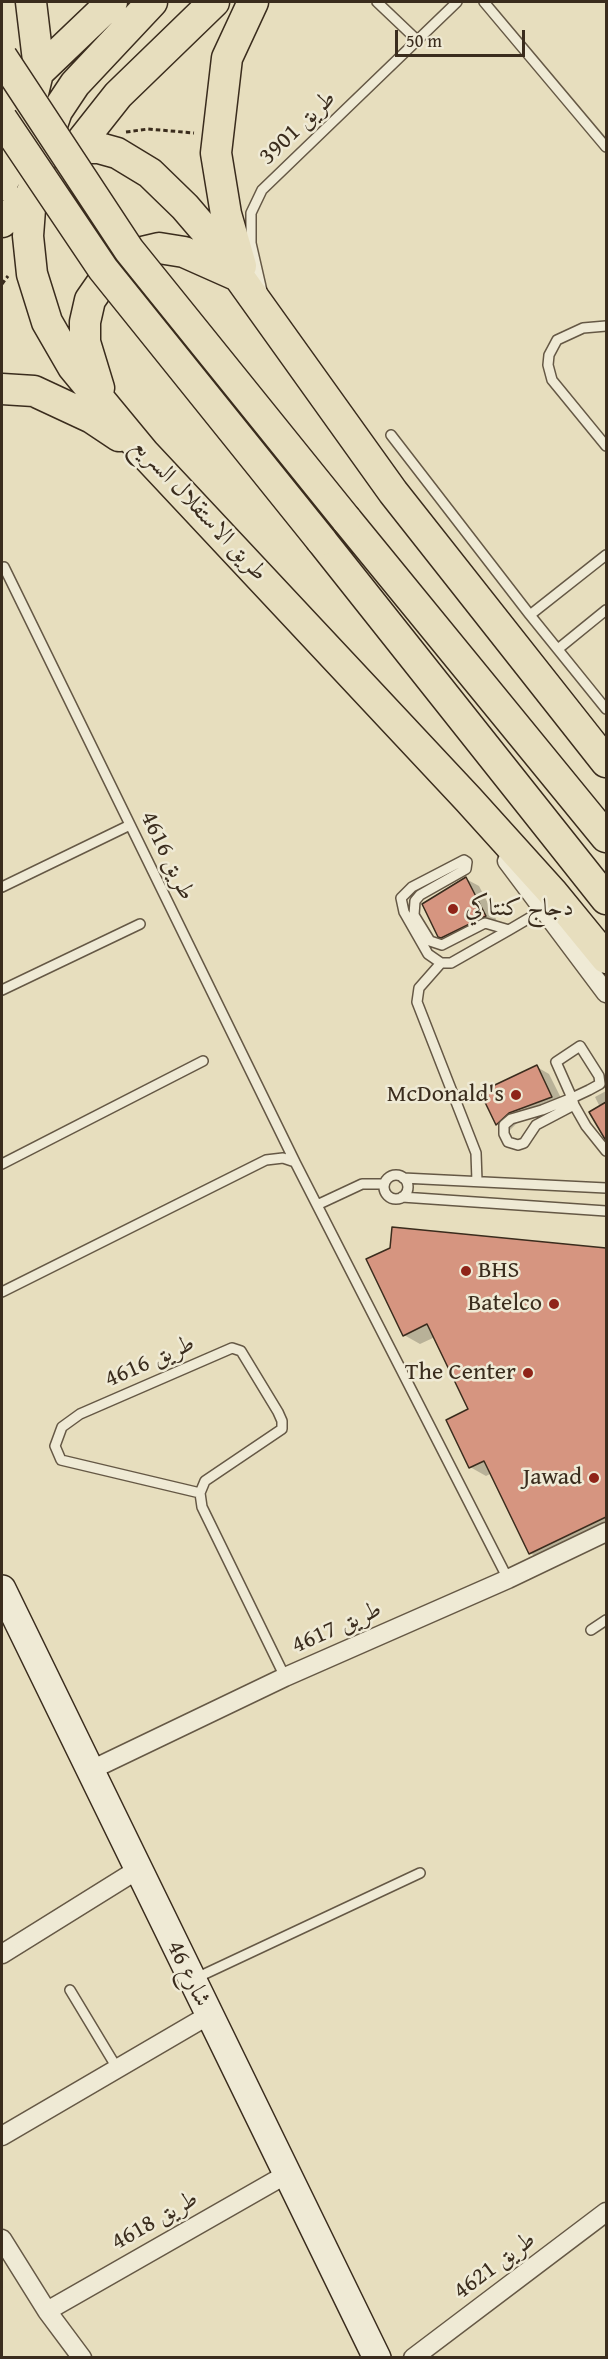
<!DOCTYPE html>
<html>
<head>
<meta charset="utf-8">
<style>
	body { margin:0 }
	#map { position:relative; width:608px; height:2359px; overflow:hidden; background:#e7debe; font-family:"Gentium Book Plus",serif }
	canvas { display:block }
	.frame { position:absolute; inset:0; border:3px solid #3a2c1d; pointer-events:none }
	.scale { position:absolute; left:395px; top:30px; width:130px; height:27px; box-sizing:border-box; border:3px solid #3a2c1d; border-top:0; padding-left:8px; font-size:18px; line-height:21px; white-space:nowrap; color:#3a2c1d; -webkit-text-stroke:4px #efead5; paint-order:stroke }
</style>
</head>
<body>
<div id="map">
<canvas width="608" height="2359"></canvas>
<div class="frame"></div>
<div class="scale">50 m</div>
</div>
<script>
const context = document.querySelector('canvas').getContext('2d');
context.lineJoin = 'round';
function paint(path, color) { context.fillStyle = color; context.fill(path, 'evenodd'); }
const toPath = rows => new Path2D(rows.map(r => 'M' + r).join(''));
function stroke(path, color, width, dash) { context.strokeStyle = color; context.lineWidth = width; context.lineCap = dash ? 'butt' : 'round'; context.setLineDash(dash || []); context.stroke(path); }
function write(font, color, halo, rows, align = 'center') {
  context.font = font + ' "Gentium Book Plus",Amiri,serif'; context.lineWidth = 5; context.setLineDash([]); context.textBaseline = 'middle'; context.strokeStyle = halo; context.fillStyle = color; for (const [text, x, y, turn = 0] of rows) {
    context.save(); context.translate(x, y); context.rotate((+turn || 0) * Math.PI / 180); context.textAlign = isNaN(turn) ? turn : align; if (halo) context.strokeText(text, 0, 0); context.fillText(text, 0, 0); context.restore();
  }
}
const shadow = toPath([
	[466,879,479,886,498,923,455,944,439,935],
	[537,1067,549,1074,564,1104,521,1119,509,1131,497,1124],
	[606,1091,606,1137,591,1112,600,1107,595,1097],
	[394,1229,606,1249,606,1534,546,1562,530,1553,492,1473,486,1476,470,1467,470,1410,435,1337,420,1344,404,1335,392,1249]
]);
const building = toPath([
	[466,877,486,916,441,938,438,937,422,904,466,877],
	[537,1065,552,1097,509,1113,496,1125,480,1092,537,1065],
	[606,1102,606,1141,589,1112,606,1102],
	[392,1227,606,1248,606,1517,529,1554,484,1461,469,1468,446,1420,468,1409,427,1324,403,1336,366,1259,390,1248,392,1227]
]);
const path = toPath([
	[126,132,148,129,194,133],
	[2,284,8,276]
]);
const lane = toPath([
	[377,2,417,40],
	[484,2,606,147],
	[262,291,251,243,251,213,262,190,457,2],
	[606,326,583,328,557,340,549,355,548,365,552,380,606,446],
	[391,435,530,615,606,709],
	[4,567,295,1162],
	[530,615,606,555],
	[558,649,606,610],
	[2,887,130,825],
	[509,930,485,923,442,945,430,941,414,915,415,901,420,895,466,869,467,862,464,860,412,887,401,898,404,912,428,954,441,963,451,963,509,930,543,910],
	[441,963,419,988,417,1002,476,1153,477,1181],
	[2,990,140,924],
	[574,1105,536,1125,524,1143,518,1145,508,1142,504,1134,504,1125,511,1119,542,1110,572,1098,589,1090,600,1084,599,1076,580,1046,556,1062,572,1098,574,1105,586,1126,606,1151],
	[2,1164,203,1061],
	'384 1187a12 12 0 1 1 24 0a12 12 0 1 1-24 0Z',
	[403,1178,606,1188],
	[402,1197,606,1211],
	[317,1205,362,1184,384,1184],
	[2,1292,266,1160,283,1158,295,1162,508,1579],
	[200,1493,61,1460,55,1446,62,1427,80,1414,232,1348,241,1351,278,1412,282,1421,282,1429,205,1481,200,1493,202,1507,285,1677],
	[591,1630,606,1620],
	[194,1979,420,1873],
	[70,1990,117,2068]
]);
const street = toPath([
	[507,861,606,993],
	[89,1771,285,1677,508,1579,606,1532],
	[2,1954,137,1870],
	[2,2136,209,2015],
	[2,2239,47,2311,82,2358],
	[47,2311,287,2174],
	[413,2358,606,2212]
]);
const secondary = toPath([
	[2,1589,377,2358]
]);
const primary = toPath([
	[152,2,75,84,57,111,44,148,31,196,28,236,32,274,47,322,73,367,144,453,468,799,552,892,606,958],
	[2,107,112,2],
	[69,157,118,95,214,2],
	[2,158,44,148,99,148,117,153,150,173,185,207,209,235,393,492,606,762],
	[2,185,22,138,39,69,31,2],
	[2,222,38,189],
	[241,266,226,214,216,153,227,58,253,2],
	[99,388,85,342,85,322,90,300,115,264,142,252,159,248,184,252,238,276],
	[2,389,34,391,92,418,119,436],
	[346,519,606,837],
	[321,540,606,899]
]);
const primaryBridge = toPath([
	[2,57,129,250,346,519],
	[2,119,103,269,321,540]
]);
const markers = [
	[453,909,6,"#8f2418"],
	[516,1095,6,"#8f2418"],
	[466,1271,6,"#8f2418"],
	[554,1304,6,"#8f2418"],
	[528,1373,6,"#8f2418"],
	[594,1478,6,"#8f2418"]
];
const streetNames = [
	["طريق 3901",298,128,-44],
	["طريق الاستقلال السريع",199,510,47],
	["طريق 4616",167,856,64],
	["طريق 4616",150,1362,-24],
	["طريق 4617",337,1628,-24],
	["شارع 46",188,1974,64],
	["طريق 4618",155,2221,-30],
	["طريق 4621",495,2266,-37]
];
const poiNames = [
	["دجاج كنتاكي",465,909,"left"],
	["McDonald's",504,1095],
	["BHS",478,1271,"left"],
	["Batelco",542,1304],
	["The Center",516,1373],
	["Jawad",582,1478]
];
paint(shadow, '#0003');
paint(building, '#d69580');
stroke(building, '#3a2c1d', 1.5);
stroke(lane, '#655845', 12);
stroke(street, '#655845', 21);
stroke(secondary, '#3a2c1d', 30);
stroke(primary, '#3a2c1d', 33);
stroke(path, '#3a2c1d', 3, [4.5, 3]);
stroke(lane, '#efead5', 9);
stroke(street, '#efead5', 18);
stroke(secondary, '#efead5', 27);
stroke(primary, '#e7debe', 30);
stroke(primaryBridge, '#3a2c1d', 33, []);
stroke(primaryBridge, '#e7debe', 30);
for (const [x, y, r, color] of markers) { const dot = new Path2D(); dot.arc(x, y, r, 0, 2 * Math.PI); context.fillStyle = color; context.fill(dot); stroke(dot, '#efead5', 2); }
write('24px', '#3a2c1d', '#efead5', streetNames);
write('24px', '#3a2c1d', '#efead5', poiNames, 'right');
</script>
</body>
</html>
